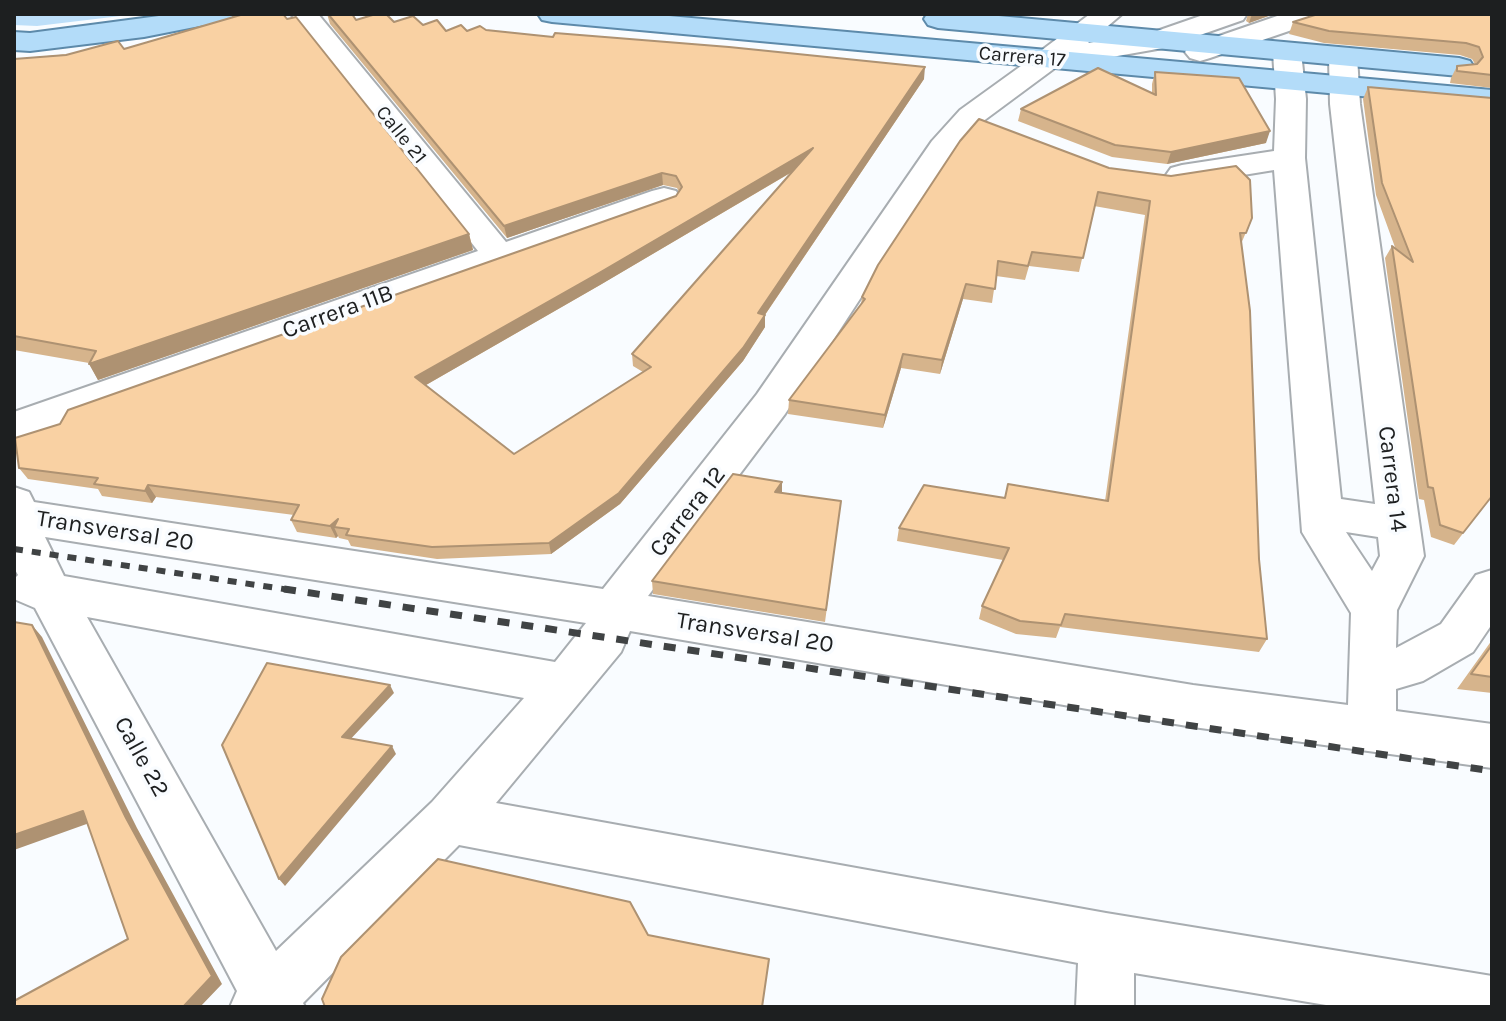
<!DOCTYPE html>
<html>
<head>
<meta charset="utf-8">
<style>
	body { margin:0 }
	#map { position:relative; width:1506px; height:1021px; overflow:hidden; background:#f9fcff; font-family:Karla,sans-serif }
	canvas { display:block }
	.frame { position:absolute; inset:0; border:16px solid #1d1f20; pointer-events:none }
</style>
</head>
<body>
<div id="map">
<canvas width="1506" height="1021"></canvas>
<div class="frame"></div>
</div>
<script>
const context = document.querySelector('canvas').getContext('2d');
context.lineJoin = 'round';
function paint(path, color) { context.fillStyle = color; context.fill(path, 'evenodd'); }
const toPath = rows => new Path2D(rows.map(r => 'M' + r).join(''));
function stroke(path, color, width, dash) { context.strokeStyle = color; context.lineWidth = width; context.lineCap = dash ? 'butt' : 'round'; context.setLineDash(dash || []); context.stroke(path); }
function write(font, color, halo, rows, align = 'center') {
  context.font = font + ' Karla,sans-serif'; context.lineWidth = 7; context.setLineDash([]); context.textBaseline = 'middle'; context.strokeStyle = halo; context.fillStyle = color; for (const [text, x, y, turn = 0] of rows) {
    context.save(); context.translate(x, y); context.rotate((+turn || 0) * Math.PI / 180); context.textAlign = isNaN(turn) ? turn : align; if (halo) context.strokeText(text, 0, 0); context.fillText(text, 0, 0); context.restore();
  }
}
const green = toPath([
	[14,14,137,14,37,26,14,25]
]);
const minor = toPath([
	[291,14,318,14,506,242,652,191,664,188,676,191,680,198,676,205,14,441,14,412,478,251,291,14],
	[1287,44,1297,46,1301,52,1306,99,1305,158,1341,499,1375,504,1330,104,1329,57,1333,51,1343,49,1353,51,1357,57,1360,104,1424,556,1397,610,1396,648,1441,624,1476,575,1492,570,1492,624,1473,652,1423,681,1396,689,1396,711,1492,724,1492,768,1193,727,630,631,621,652,496,803,1106,913,1492,976,1492,1007,1338,1007,1134,973,1134,1007,1076,1007,1078,963,459,845,303,1003,305,1007,230,1007,237,991,35,608,14,599,14,579,18,575,14,568,14,487,29,492,34,502,603,589,757,394,932,141,960,110,1039,53,1049,50,1059,53,1063,59,1059,65,982,122,955,153,785,414,648,596,1193,685,1348,705,1351,613,1302,532,1274,170,1182,185,1171,182,1166,175,1171,168,1182,165,1274,151,1276,99,1273,52,1277,46,1287,44],
	[1346,532,1378,537,1380,556,1372,571,1346,532],
	[45,537,586,623,555,662,64,576,45,537],
	[87,617,524,698,432,802,276,951,87,617]
]);
const tertiary = toPath([
	[1090,14,1122,14,1088,43,1157,31,1206,14,1247,14,1243,20,1163,48,1049,68,1038,65,1034,59,1038,53,1090,14],
	[1283,14,1325,14,1321,20,1210,58,1200,61,1190,58,1185,52,1190,46,1283,14]
]);
const primary = toPath([
	[174,14,234,14,230,20,144,37,30,51,14,50,14,32,30,33,174,14],
	[538,14,647,14,1492,90,1492,108,552,22,542,20,538,14],
	[927,14,977,14,1459,58,1470,61,1474,67,1470,73,1459,76,938,28,928,25,924,19,927,14]
]);
const railFar1 = toPath([
	[14,549,297,591]
]);
const rail = toPath([
	[284,589,1492,771]
]);
const wall = toPath([
	[327,14,352,14,356,20,423,25,446,31,486,30,924,79,765,315,765,327,743,361,620,504,551,554,437,559,351,546,348,540,339,538,338,536,336,538,297,532,291,520,294,515,156,497,152,503,102,496,98,489,28,479,19,468,60,424,676,196,679,192,677,188,663,185,507,238,330,24],
	[792,172,632,354,633,366,643,372,514,454,426,385,600,285],
	[1248,14,1274,14,1249,23,1246,21],
	[1492,14,1492,88,1450,83,1451,78,1457,66,1475,64,1472,59,1460,55,1324,43,1289,34,1293,22],
	[124,49,469,234,473,250,98,380,89,363,14,350,14,59],
	[1155,72,1266,143,1167,164,1112,157,1018,121,1021,109,1152,93,1152,84],
	[1368,87,1492,496,1454,545,1431,537,1424,500,1419,499,1385,258,1392,246,1396,250,1376,195,1363,99],
	[1109,168,1252,218,1241,244,1259,559,1267,639,1259,652,1060,627,1056,638,1016,634,979,619,982,606,1003,560,897,541,899,528,1005,498,1008,484,1105,501,1145,215,1094,206,1079,272,1029,266,1025,280,996,276,992,303,963,299,940,374,901,368,883,428,788,414,789,400,861,305,862,297],
	[782,493,841,501,825,622,653,594,652,581],
	[1492,640,1492,693,1457,689]
]);
const shadedWall = toPath([
	[1252,14,1274,14,1249,23],
	[925,67,924,79,758,325,758,313],
	[1270,131,1266,143,1167,164,1171,152],
	[813,148,812,160,600,285,419,389,415,377],
	[662,173,663,185,507,238,504,226],
	[469,234,473,250,98,380,89,364],
	[966,284,963,299,940,374,942,360],
	[765,315,765,327,743,361,620,504,551,554,549,543],
	[903,354,901,368,883,428,885,415],
	[782,482,782,495,775,492],
	[148,485,156,497,152,503,145,491],
	[338,519,334,527,338,536,336,538,330,526],
	[32,625,42,637,137,828,222,984,200,1007,183,1007],
	[390,685,394,693,346,744,342,737],
	[392,746,396,754,285,886,279,879],
	[83,811,95,821,14,850,14,835]
]);
const building = toPath([
	[244,14,283,14,287,19,296,17,469,234,89,364,96,351,14,336,14,59,66,55,118,41,124,49,244,14],
	[328,14,352,14,356,20,376,14,386,14,394,22,413,16,423,25,437,20,446,31,461,25,467,31,480,26,486,30,553,37,555,33,729,47,925,67,758,313,765,315,743,348,619,493,549,543,432,547,346,535,349,529,334,527,338,519,330,526,291,520,299,505,148,485,145,491,94,484,98,478,19,468,15,438,60,424,68,410,676,196,682,187,676,176,662,173,504,226,328,14],
	[813,148,632,354,651,367,514,454,415,377,599,273,813,148],
	[1318,14,1492,14,1492,75,1457,71,1457,66,1477,64,1483,57,1479,47,1466,43,1329,31,1293,22,1318,14],
	[1098,68,1156,95,1155,72,1239,78,1270,131,1171,152,1115,145,1021,109,1098,68],
	[1368,87,1492,98,1492,496,1463,533,1440,525,1433,488,1428,487,1392,246,1413,262,1382,183,1368,87],
	[979,119,1109,168,1171,176,1236,166,1250,180,1252,218,1246,233,1240,233,1250,311,1259,559,1267,639,1065,614,1061,625,1020,621,982,606,1009,548,899,528,924,485,1005,498,1008,484,1108,501,1150,201,1098,192,1083,258,1032,252,1028,266,998,261,995,289,966,284,942,360,903,354,885,415,789,400,865,299,862,297,878,265,960,141,979,119],
	[733,474,782,482,775,492,841,501,826,610,652,581,733,474],
	[14,622,32,625,126,818,212,976,183,1007,14,1007,14,1001,128,939,83,811,14,835,14,622],
	[1492,645,1492,677,1471,674,1492,645],
	[267,663,390,685,342,737,392,746,279,879,222,745,267,663],
	[438,859,630,902,648,935,769,959,762,1007,325,1007,322,999,341,957,438,859]
]);
const farStreetnames = [
	["Carrera 17",1022,57,5],
	["Calle 21",401,135,51]
];
const streetNames = [
	["Carrera 11B",338,312,-20],
	["Carrera 14",1392,479,83],
	["Carrera 12",688,512,-52],
	["Transversal 20",115,531,9],
	["Transversal 20",755,633,9],
	["Calle 22",141,757,61]
];
paint(green, '#bddff9');
stroke(minor, '#a8adb1', 4);
stroke(tertiary, '#a8adb1', 4);
stroke(primary, '#5d8aaa', 4);
paint(minor, '#fff');
paint(tertiary, '#fff');
paint(primary, '#b3dcf9');
stroke(railFar1, '#404344', 6, [9, 9]);
stroke(rail, '#404344', 7, [12, 12]);
paint(wall, '#d6b48c');
paint(shadedWall, '#ae9272');
paint(building, '#f9d1a3');
stroke(building, '#ae9272', 2);
write('20px', '#1d1f20', '#f9fcff', farStreetnames);
write('24px', '#1d1f20', '#f9fcff', streetNames);
</script>
</body>
</html>
